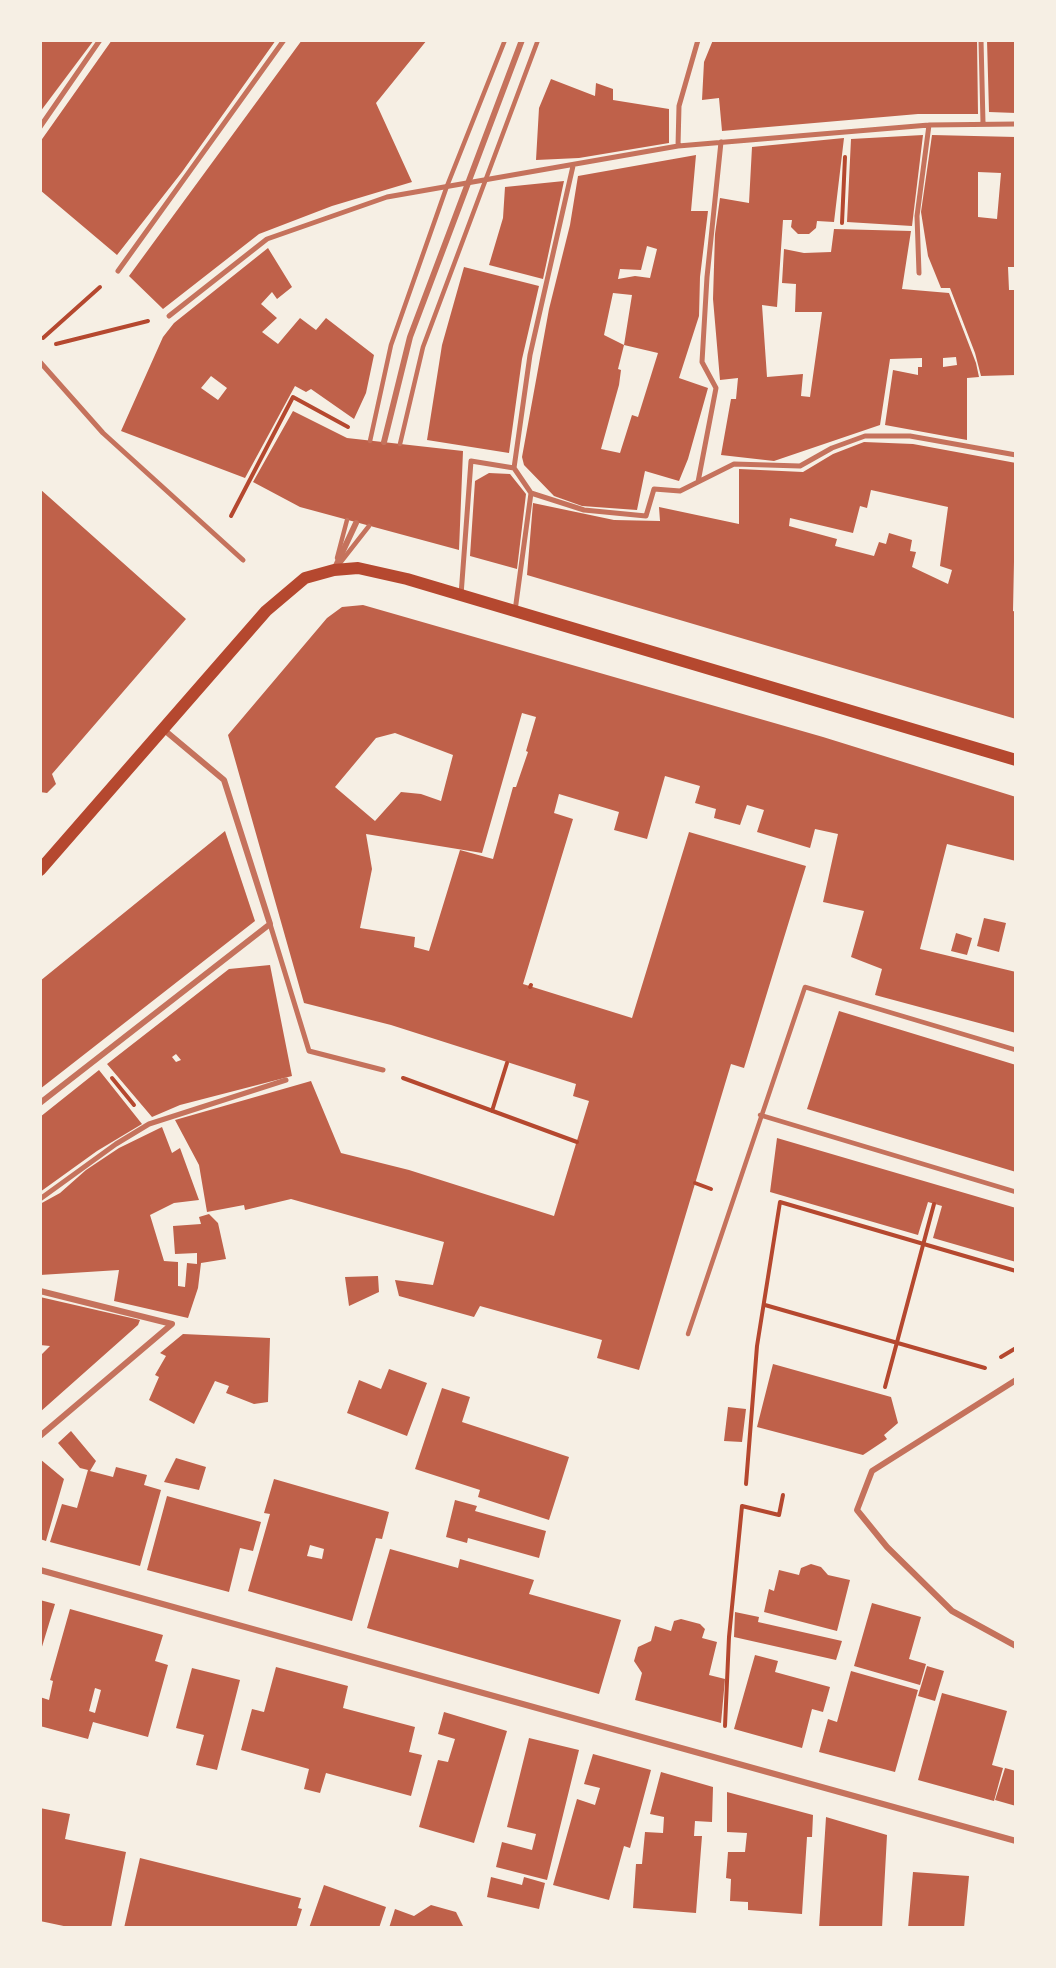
<!DOCTYPE html>
<html>
<head>
<meta charset="utf-8">
<style>
	body { margin:0 }
	#map { position:relative; width:1056px; height:1968px; overflow:hidden; background:#f6efe4; font-family:Overpass,sans-serif }
	canvas { display:block }
	.frame { position:absolute; inset:0; border:42px solid #f6efe4; pointer-events:none }
</style>
</head>
<body>
<div id="map">
<canvas width="1056" height="1968"></canvas>
<div class="frame"></div>
</div>
<script>
const context = document.querySelector('canvas').getContext('2d');
context.lineJoin = 'round';
function paint(path, color) { context.fillStyle = color; context.fill(path, 'evenodd'); }
const toPath = rows => new Path2D(rows.map(r => 'M' + r).join(''));
function stroke(path, color, width, dash) { context.strokeStyle = color; context.lineWidth = width; context.lineCap = dash ? 'butt' : 'round'; context.setLineDash(dash || []); context.stroke(path); }
const building = toPath([
	[40,40,94,40,40,112],
	[112,40,276,40,182,172,117,255,40,190,40,142],
	[302,40,427,40,376,103,412,182,332,206,259,234,163,309,129,276],
	[713,40,977,40,978,114,918,114,722,131,719,98,702,100,704,62],
	[987,40,1016,40,1016,113,989,112],
	[551,79,595,96,596,83,613,89,613,100,669,109,669,143,579,158,536,160,539,108],
	[923,135,912,226,847,222,851,139],
	[932,135,1016,137,1016,267,1008,267,1009,290,1016,290,1016,375,981,376,975,353,950,288,941,288,928,256,921,212],
	[978,172,1001,173,997,219,978,217],
	[844,138,834,222,817,221,816,228,809,234,798,234,791,227,792,220,783,220,777,307,762,305,767,377,803,374,801,396,810,397,822,312,795,312,796,284,782,283,784,249,804,253,831,252,834,229,911,231,902,289,949,293,976,363,979,377,967,378,967,440,885,425,893,370,918,375,918,367,922,367,922,358,890,359,880,425,774,461,721,455,731,399,736,399,738,378,720,380,713,299,715,234,720,198,749,203,752,147],
	[956,357,957,365,943,367,943,358],
	[696,155,691,211,708,211,700,277,699,316,679,378,708,388,688,459,679,481,645,471,637,510,582,506,554,496,524,465,522,457,549,309,570,225,578,176],
	[647,246,657,249,650,278,635,276,618,279,620,269,641,270],
	[613,293,632,295,624,345,658,353,638,417,632,415,620,453,601,449,619,385,621,370,618,369,624,345,604,335],
	[564,181,543,279,489,265,503,218,505,187],
	[268,248,292,287,277,299,272,292,261,304,277,318,262,332,278,344,300,318,316,330,326,318,374,355,366,393,354,419,311,389,306,392,295,386,245,478,121,431,163,337,174,323],
	[211,376,227,388,218,400,201,388],
	[464,267,539,286,522,359,509,453,427,440,442,345],
	[293,411,347,438,463,451,459,550,300,507,253,482],
	[864,442,913,444,1016,463,1013,611,1016,612,1016,719,527,575,533,503,614,520,660,521,659,507,739,524,739,469,803,472,833,454],
	[871,490,948,507,940,566,952,570,948,584,912,567,916,552,910,551,912,540,889,533,886,544,879,542,874,556,835,546,837,539,789,526,790,518,853,533,860,506,867,508],
	[489,473,510,474,526,494,517,569,470,556,475,481],
	[40,489,186,619,52,774,56,784,47,793,40,792],
	[363,605,823,737,1016,797,1016,861,947,844,920,949,1016,972,1016,1033,875,995,882,969,851,957,864,911,823,902,838,834,815,829,810,848,757,832,764,810,747,805,740,825,714,818,716,809,695,803,700,786,665,776,647,839,614,830,619,812,559,794,554,813,573,819,523,984,632,1018,689,832,806,866,744,1068,731,1064,639,1370,597,1358,602,1340,480,1306,474,1317,399,1296,395,1280,433,1285,444,1242,291,1199,245,1210,244,1205,207,1212,199,1165,175,1120,311,1081,341,1153,409,1170,554,1216,589,1101,573,1096,576,1084,391,1025,304,1003,228,735,327,618,342,607],
	[522,713,536,717,526,751,528,752,516,787,513,787,493,859,460,850,429,951,414,947,415,937,360,928,372,869,366,834,482,853],
	[395,733,453,755,441,801,421,794,401,792,375,821,335,787,376,738],
	[225,831,255,921,40,1089,40,981],
	[984,918,1006,923,999,952,977,946],
	[956,933,972,938,967,955,951,951],
	[270,965,292,1076,180,1105,152,1117,107,1064,229,969],
	[176,1054,181,1060,176,1062,172,1057],
	[839,1011,1016,1065,1016,1172,807,1109],
	[99,1070,142,1124,97,1151,40,1192,40,1117],
	[162,1127,172,1153,180,1148,199,1200,174,1203,150,1215,164,1261,178,1262,178,1286,185,1287,187,1263,197,1264,197,1253,175,1254,173,1226,201,1224,199,1217,209,1214,218,1223,226,1259,201,1263,198,1288,188,1318,114,1301,119,1270,40,1275,40,1204,60,1193,86,1170,119,1148],
	[777,1138,1016,1208,1016,1262,933,1238,942,1206,928,1202,918,1235,770,1192],
	[378,1276,379,1292,349,1306,345,1277],
	[40,1297,140,1320,138,1325,40,1412,40,1356,50,1346,40,1345],
	[183,1334,270,1338,268,1402,254,1404,226,1393,229,1386,215,1381,194,1424,149,1400,159,1377,155,1375,166,1356,160,1353],
	[773,1364,891,1397,898,1423,884,1435,887,1439,863,1455,757,1427],
	[389,1369,427,1383,407,1436,347,1413,359,1380,381,1389],
	[442,1388,470,1397,462,1422,569,1457,549,1520,478,1497,480,1490,415,1469],
	[728,1407,746,1409,742,1442,724,1441],
	[71,1431,96,1461,90,1471,113,1477,116,1467,147,1475,144,1485,161,1490,140,1566,50,1542,62,1504,77,1508,88,1470,80,1468,58,1443],
	[176,1458,206,1467,199,1490,164,1482],
	[40,1459,64,1479,46,1541,40,1539],
	[274,1479,389,1512,382,1539,376,1538,352,1621,248,1591,270,1514,264,1513],
	[310,1545,324,1549,322,1559,307,1556],
	[167,1496,261,1522,253,1551,240,1548,229,1592,147,1570],
	[455,1500,477,1506,475,1511,546,1531,539,1558,468,1538,467,1543,446,1537],
	[390,1549,458,1568,460,1559,534,1580,529,1594,621,1620,599,1694,367,1628],
	[811,1564,821,1567,828,1575,850,1580,837,1631,764,1612,769,1589,774,1591,779,1570,799,1575,801,1568],
	[40,1600,55,1604,41,1650,40,1649],
	[872,1603,921,1617,909,1659,926,1664,920,1685,854,1666],
	[70,1609,163,1635,155,1661,168,1665,148,1737,93,1722,88,1739,40,1726,40,1697,49,1700,53,1681,50,1680],
	[95,1688,101,1690,95,1713,89,1711],
	[735,1612,759,1617,758,1622,842,1641,836,1660,734,1637],
	[681,1619,700,1624,705,1629,702,1638,717,1642,709,1675,725,1679,721,1723,635,1700,642,1673,634,1661,638,1647,651,1641,655,1626,671,1631,674,1621],
	[755,1655,778,1661,775,1672,830,1687,823,1712,812,1709,802,1748,734,1729],
	[927,1666,944,1671,935,1701,918,1696],
	[276,1667,348,1686,343,1708,415,1727,409,1752,422,1755,411,1796,326,1773,320,1793,304,1789,309,1769,241,1750,252,1709,264,1712],
	[192,1668,240,1680,217,1770,196,1765,204,1735,176,1728],
	[851,1671,918,1690,895,1772,819,1752,828,1719,837,1722],
	[942,1693,1007,1711,992,1765,1003,1768,994,1801,918,1780],
	[444,1712,507,1731,474,1843,419,1827,438,1760,448,1762,455,1739,438,1734],
	[529,1738,579,1750,547,1880,496,1867,502,1842,532,1850,536,1834,507,1827],
	[593,1754,651,1770,630,1848,624,1846,609,1900,553,1885,577,1799,595,1805,600,1788,584,1784],
	[1005,1768,1016,1771,1016,1806,995,1800],
	[661,1772,713,1787,712,1822,695,1821,694,1836,702,1836,696,1913,633,1908,636,1864,642,1864,645,1832,663,1833,664,1817,650,1814],
	[727,1792,813,1815,812,1837,807,1837,802,1914,748,1910,748,1902,730,1901,731,1879,726,1878,728,1852,745,1852,747,1833,727,1832],
	[40,1808,70,1814,65,1839,126,1852,111,1928,73,1928,40,1921],
	[826,1817,887,1835,882,1928,819,1928],
	[140,1858,301,1898,298,1908,302,1909,296,1928,124,1928],
	[913,1872,969,1876,964,1928,908,1928],
	[491,1877,522,1885,524,1877,545,1883,539,1909,487,1897],
	[324,1885,386,1907,379,1928,309,1928],
	[431,1905,456,1912,464,1928,389,1928,395,1909,414,1916]
]);
const path = toPath([
	[842,223,845,157],
	[43,338,100,287],
	[56,344,148,321],
	[231,516,293,397,348,427],
	[530,987,531,985],
	[112,1078,134,1105],
	[403,1078,577,1142],
	[492,1111,507,1063],
	[695,1183,711,1189],
	[765,1305,985,1368],
	[1001,1357,1016,1348],
	[885,1387,934,1204],
	[746,1484,757,1346,780,1202,1016,1271],
	[725,1726,729,1637,742,1506,779,1515,783,1495]
]);
const service = toPath([
	[370,441,391,345,447,186,505,40],
	[400,444,423,347,538,40],
	[337,558,347,520],
	[340,563,369,526],
	[760,1115,1016,1192],
	[688,1334,805,987,1016,1050]
]);
const pedestrian = toPath([
	[981,40,983,123],
	[40,127,100,40],
	[678,146,679,106,698,40],
	[118,271,284,40],
	[919,273,917,216,929,125],
	[169,316,267,239,387,197,678,146,929,125,1016,124],
	[40,362,103,433,243,560],
	[514,468,530,355,573,166],
	[698,482,716,388,702,362,707,277,721,142],
	[531,493,584,510,646,516,654,489,680,491,734,464,800,466,832,448,865,436,910,436,1016,455],
	[461,595,471,461,514,468,531,493,515,611],
	[270,924,309,1051,383,1070],
	[40,1199,116,1144,149,1124,286,1080]
]);
const minor = toPath([
	[384,442,410,337,522,40],
	[334,570,356,523],
	[40,1103,270,924,224,780,163,729],
	[40,1291,172,1324,40,1436],
	[1016,1380,872,1471,857,1510,887,1547,952,1611,1016,1646],
	[40,1570,1016,1841]
]);
const secondary = toPath([
	[40,870,266,611,305,578,334,570,358,568,407,579,1016,760]
]);
paint(building, '#bf614a');
stroke(path, '#b5482f', 4);
stroke(service, '#c5725c', 4.5);
stroke(pedestrian, '#c5725c', 5);
stroke(minor, '#c5725c', 6);
stroke(secondary, '#b5482f', 12);
</script>
</body>
</html>
